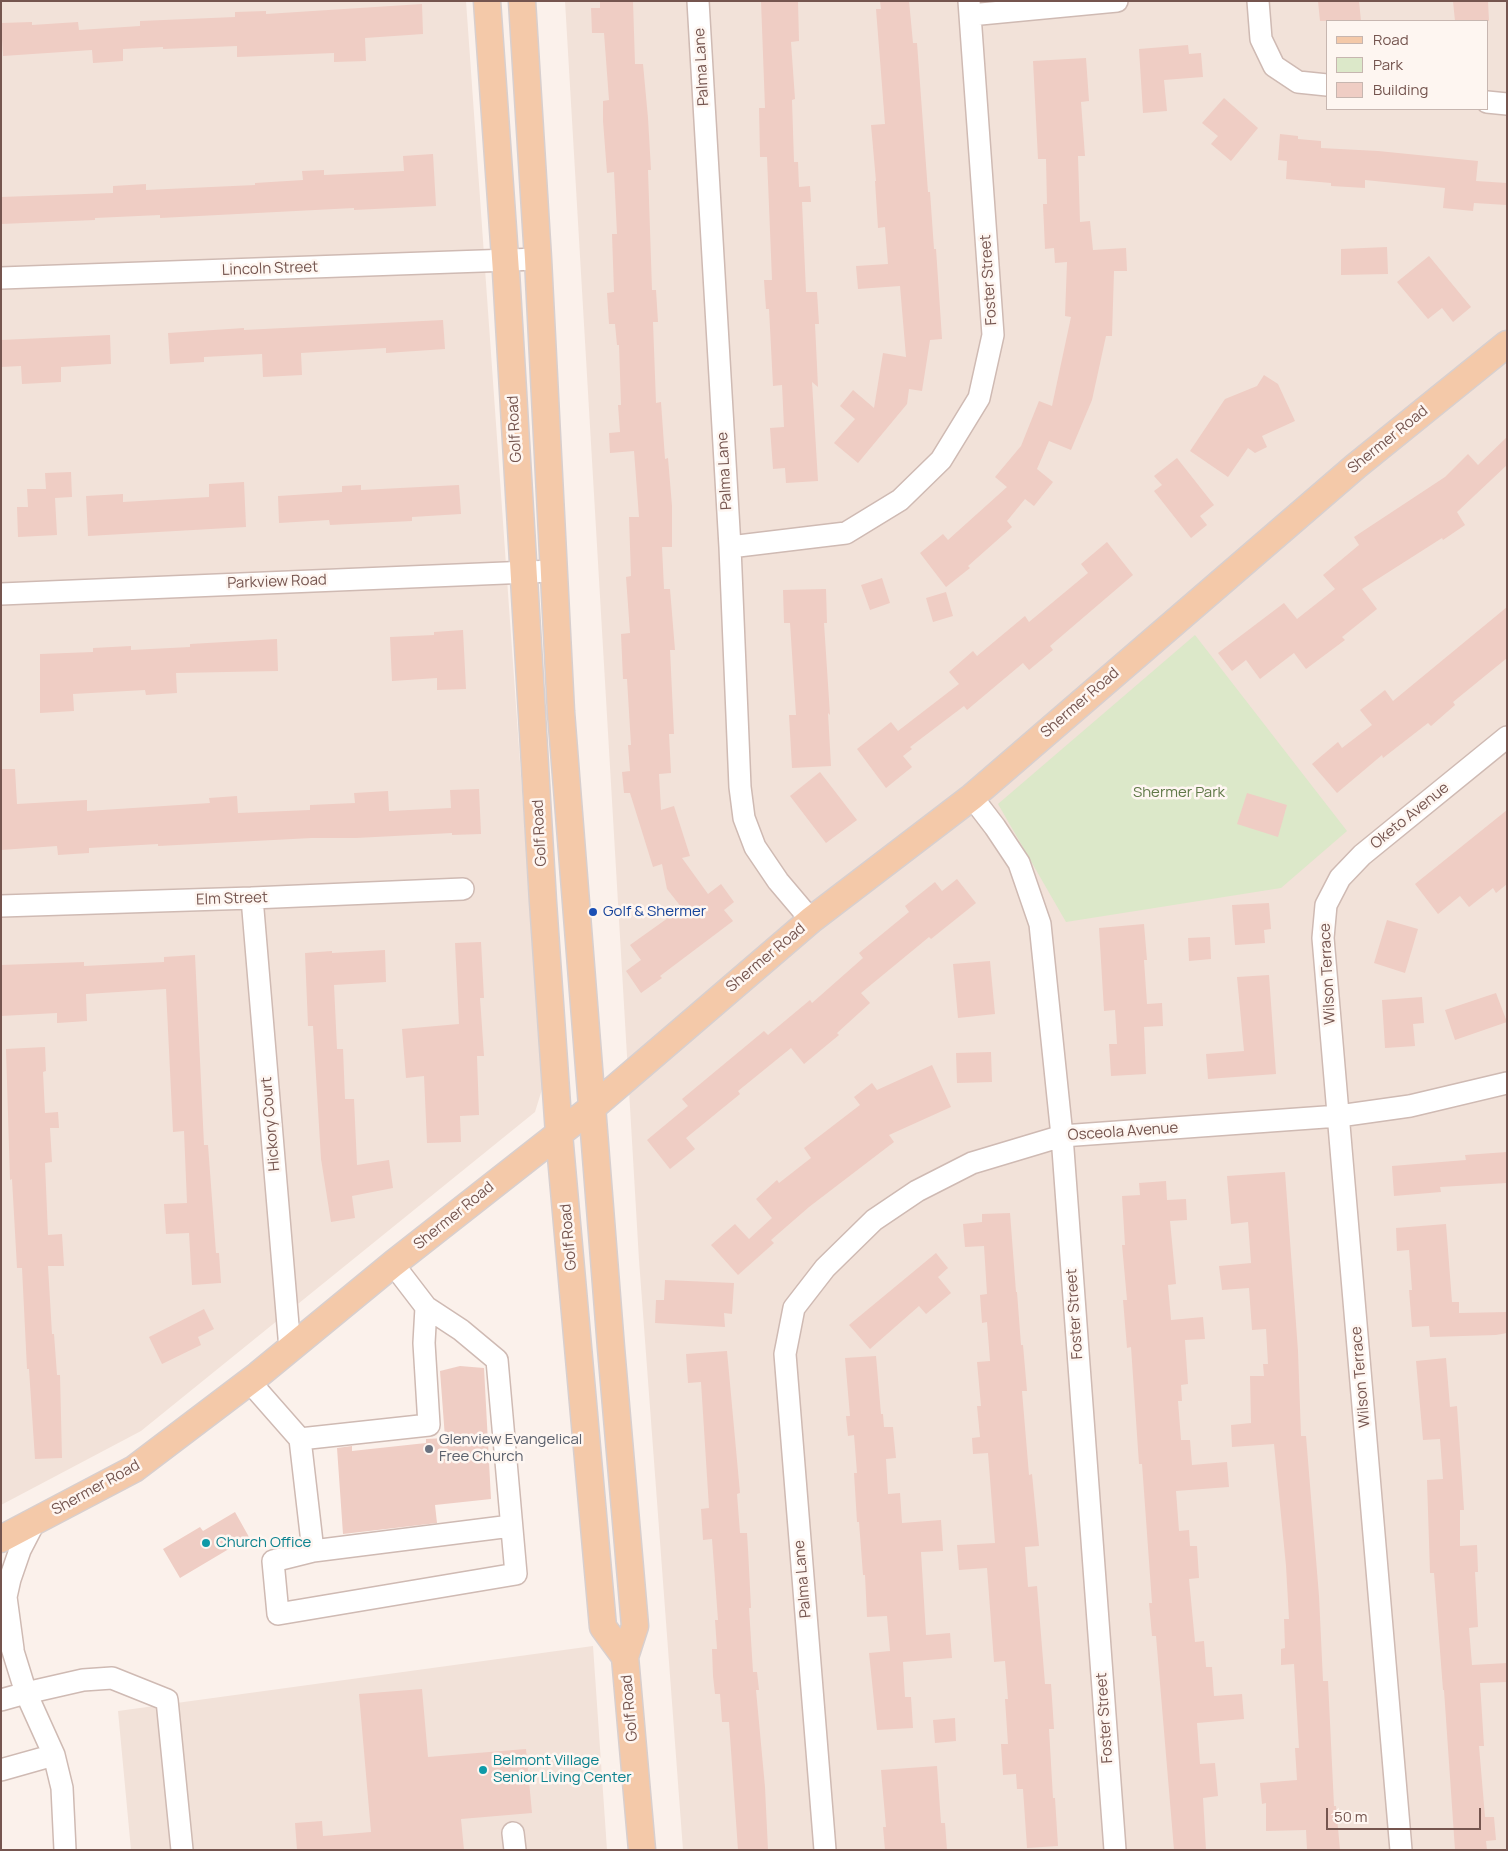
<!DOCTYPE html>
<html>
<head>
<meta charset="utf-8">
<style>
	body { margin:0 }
	#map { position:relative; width:1508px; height:1851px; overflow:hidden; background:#fbf1eb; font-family:Manrope,sans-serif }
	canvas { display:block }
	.frame { position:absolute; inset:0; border:2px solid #75554f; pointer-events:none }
	.legend { position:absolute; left:1326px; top:20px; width:162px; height:90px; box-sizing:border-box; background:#fef6f1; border:1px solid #c7b6b0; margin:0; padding:6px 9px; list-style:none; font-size:15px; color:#75554f }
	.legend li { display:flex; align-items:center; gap:10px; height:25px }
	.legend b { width:25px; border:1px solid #c7b6b0 }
	.scale { position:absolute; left:1326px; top:1808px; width:155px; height:22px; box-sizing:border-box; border:2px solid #75554f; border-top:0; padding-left:6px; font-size:15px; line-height:18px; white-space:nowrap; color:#75554f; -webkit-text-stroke:4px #fef6f1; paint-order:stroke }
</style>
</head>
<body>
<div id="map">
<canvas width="1508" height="1851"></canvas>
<div class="frame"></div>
<ul class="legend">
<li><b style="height:6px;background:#f4c9a9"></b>Road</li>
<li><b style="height:14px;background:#dce8c9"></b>Park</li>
<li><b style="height:14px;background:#efcdc4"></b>Building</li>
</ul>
<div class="scale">50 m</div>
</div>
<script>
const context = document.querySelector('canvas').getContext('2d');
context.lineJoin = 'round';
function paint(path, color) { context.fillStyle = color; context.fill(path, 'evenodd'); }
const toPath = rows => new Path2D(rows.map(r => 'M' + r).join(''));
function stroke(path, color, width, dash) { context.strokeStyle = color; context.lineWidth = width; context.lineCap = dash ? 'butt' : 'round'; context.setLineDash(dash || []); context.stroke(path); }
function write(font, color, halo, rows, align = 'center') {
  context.font = font + ' Manrope,sans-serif'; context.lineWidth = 5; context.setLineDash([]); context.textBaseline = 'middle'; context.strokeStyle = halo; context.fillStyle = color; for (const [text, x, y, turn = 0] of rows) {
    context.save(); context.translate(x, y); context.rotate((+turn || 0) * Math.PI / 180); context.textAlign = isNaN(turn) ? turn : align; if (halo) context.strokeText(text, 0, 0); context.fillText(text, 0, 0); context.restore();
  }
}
const residential = toPath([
	[1,1,466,1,543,1086,535,1112,141,1431,1,1505],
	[565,1,1507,1,1507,1850,683,1850,639,1260],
	[1327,21,1487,21,1487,109,1327,109],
	[593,1646,607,1850,131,1850,118,1711]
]);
const green = toPath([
	[1195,635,1347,831,1281,888,1066,922,998,804]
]);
const building = toPath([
	[600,1,633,1,635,64,643,64,648,118,651,170,648,170,652,290,656,290,658,322,653,322,656,403,661,402,665,459,668,458,672,506,672,547,662,547,664,589,670,589,675,650,670,650,674,734,669,734,671,773,659,774,661,810,674,806,690,856,682,858,708,894,721,884,734,902,724,910,733,921,660,976,662,978,641,993,626,971,641,960,630,945,682,908,667,889,662,864,653,867,630,793,624,793,622,772,630,771,628,745,631,745,627,679,623,679,621,634,630,633,626,577,631,576,629,517,639,517,634,451,610,453,609,433,620,432,618,405,621,405,619,345,617,345,615,324,609,324,607,293,614,292,612,234,617,234,614,172,607,173,603,121,603,101,609,100,604,33,592,33,591,8,600,8],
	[761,1,798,1,799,41,791,42,795,99,792,100,794,162,798,162,799,187,810,186,811,202,802,202,806,292,817,292,819,324,815,324,818,387,812,382,818,481,786,483,785,468,773,469,770,428,784,427,782,385,773,386,769,309,766,309,764,280,772,280,767,157,760,157,759,108,765,108],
	[880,1,909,1,913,43,917,43,928,192,930,192,934,249,936,249,942,339,930,340,922,391,909,389,907,404,858,463,834,443,855,419,840,406,853,390,874,408,883,353,906,357,900,286,858,289,856,266,888,264,885,227,878,228,875,181,876,181,871,125,885,124,876,9,881,9],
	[1318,1,1359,1,1361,21,1320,21],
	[1453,1,1488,1,1489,21,1455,21],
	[422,4,423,34,365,38,366,61,334,62,334,53,237,57,237,46,163,49,163,47,123,49,123,61,93,63,92,50,3,56,1,23,32,22,32,25,78,22,79,30,140,26,140,21,235,17,235,12,266,11,266,14],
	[1188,45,1189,54,1201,53,1203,77,1164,80,1167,111,1143,113,1139,49],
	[1086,58,1089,101,1081,102,1085,156,1078,156,1080,222,1090,221,1093,250,1126,248,1127,271,1114,271,1112,336,1106,336,1092,400,1071,450,1049,441,1037,469,1053,482,1034,506,1025,499,1007,521,1012,527,968,566,970,568,946,587,920,553,943,534,948,540,1007,487,995,477,1021,446,1039,401,1052,406,1071,317,1065,316,1067,262,1055,263,1054,248,1045,249,1043,204,1047,204,1046,159,1038,159,1033,61],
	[1224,98,1258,128,1231,161,1211,144,1218,136,1202,123],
	[1280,134,1298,136,1298,139,1321,141,1321,148,1378,151,1478,161,1476,181,1507,183,1507,205,1474,203,1473,211,1443,208,1445,188,1365,180,1365,188,1331,186,1331,183,1286,179,1287,161,1278,160],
	[433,154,436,206,354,210,354,208,160,218,160,215,95,218,95,220,1,224,1,197,113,193,113,186,146,184,146,190,255,185,255,183,303,180,302,171,324,170,324,175,404,171,403,156],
	[1387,247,1388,274,1341,275,1341,249],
	[1429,256,1471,307,1453,322,1442,308,1428,319,1397,282],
	[443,320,445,349,386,353,386,348,301,353,302,375,263,377,262,354,204,357,204,362,170,364,168,333,244,328,244,330],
	[110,335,111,364,61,367,61,382,22,384,21,366,1,367,1,340],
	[1264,375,1278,384,1295,421,1262,436,1267,447,1255,453,1248,448,1228,477,1190,451,1225,399,1257,386],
	[1507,437,1507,465,1457,512,1465,525,1443,540,1442,538,1362,589,1377,609,1342,637,1345,640,1306,669,1294,653,1260,679,1246,660,1232,671,1218,653,1284,603,1297,619,1335,589,1323,575,1359,545,1354,537,1445,477,1468,454,1478,465],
	[1177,458,1214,505,1200,516,1207,525,1191,538,1154,491,1162,485,1154,476],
	[71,472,72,497,55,498,57,535,18,537,17,507,28,507,27,489,46,489,45,473],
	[244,482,246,527,88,536,86,496,123,494,123,502,209,497,209,484],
	[361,485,361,490,459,485,461,514,412,517,412,521,330,525,329,520,279,523,278,496,342,492,342,486],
	[1107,542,1133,575,1050,646,1053,650,1029,670,1023,663,967,710,964,706,910,747,912,749,903,756,912,767,886,788,857,749,891,722,898,731,959,684,949,672,973,651,977,656,1025,616,1029,622,1088,573,1081,564],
	[882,578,890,603,870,610,861,585],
	[826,589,827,623,824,623,830,715,828,713,831,766,792,768,789,715,796,715,790,623,784,623,783,590],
	[946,592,953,616,933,622,926,598],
	[1507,607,1507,658,1453,702,1455,705,1431,726,1428,723,1383,758,1382,755,1337,793,1312,764,1338,742,1342,748,1372,725,1360,710,1385,690,1393,701],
	[463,630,466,689,437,690,437,678,392,681,390,637,434,635,434,632],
	[277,639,278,671,176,673,177,693,146,695,145,690,73,694,74,711,40,713,40,654,93,652,93,648,131,646,131,650,190,647,190,644],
	[1,769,15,769,17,804,87,800,87,811,210,803,209,798,237,796,238,813,310,810,310,805,355,803,354,793,388,791,389,811,451,808,450,790,479,789,481,834,452,835,452,833,356,838,312,838,158,846,158,844,89,848,89,853,58,855,57,846,1,850],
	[820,772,857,820,826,843,790,796],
	[1247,793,1287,805,1278,837,1237,824],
	[1507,810,1507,884,1496,893,1493,888,1469,907,1460,896,1438,914,1415,884],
	[957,879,976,903,931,939,929,937,861,993,870,1003,837,1033,839,1035,804,1064,791,1048,738,1091,740,1094,686,1138,695,1149,670,1169,647,1140,688,1106,682,1099,764,1031,768,1035,810,1000,812,1003,863,958,859,953,909,912,905,906,935,882,942,891],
	[1269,903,1271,929,1264,930,1265,943,1235,945,1232,905],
	[1387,920,1418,929,1405,973,1374,963],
	[1144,924,1147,960,1144,960,1147,1004,1162,1003,1163,1026,1144,1027,1146,1074,1111,1076,1109,1044,1117,1044,1115,1010,1104,1011,1099,928],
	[1210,937,1211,959,1189,961,1188,938],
	[481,942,484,998,480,998,484,1056,477,1056,479,1115,460,1116,461,1142,427,1143,424,1076,406,1078,402,1029,459,1024,455,943],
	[385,950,386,982,334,985,337,1049,343,1049,345,1099,354,1099,357,1165,389,1160,393,1188,352,1196,355,1218,331,1222,321,1159,313,1026,308,1026,305,953,332,951,332,953],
	[195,955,204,1145,208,1145,216,1253,219,1253,221,1283,192,1285,189,1233,166,1234,164,1204,187,1203,184,1131,173,1132,166,989,86,994,87,1021,57,1023,57,1013,1,1016,1,965,84,962,84,966,164,962,164,957],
	[990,961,995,1014,958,1018,953,964],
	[1269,975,1276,1074,1208,1079,1206,1054,1244,1051,1237,977],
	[1496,993,1507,1022,1455,1040,1445,1010],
	[1422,997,1424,1023,1413,1024,1415,1046,1385,1048,1382,1000],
	[45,1047,46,1071,43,1072,45,1113,58,1112,59,1128,50,1128,52,1162,45,1163,48,1235,62,1234,64,1266,48,1266,52,1334,54,1334,57,1375,60,1375,62,1458,35,1459,29,1369,27,1369,22,1268,17,1268,12,1179,10,1180,6,1049],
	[991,1052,992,1082,957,1083,956,1053],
	[932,1065,951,1107,889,1135,894,1142,809,1207,771,1240,774,1243,738,1275,711,1245,735,1224,749,1239,772,1218,756,1199,777,1180,779,1183,811,1158,804,1148,860,1105,854,1097,872,1083,877,1090],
	[1507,1152,1507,1183,1440,1187,1441,1192,1394,1196,1392,1166,1466,1160,1465,1155],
	[1285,1172,1298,1351,1301,1436,1306,1436,1319,1596,1323,1681,1328,1681,1334,1806,1336,1806,1340,1850,1307,1850,1306,1830,1266,1831,1266,1803,1262,1804,1260,1783,1297,1780,1295,1748,1299,1748,1294,1664,1281,1665,1281,1649,1285,1648,1284,1619,1289,1619,1286,1566,1274,1444,1232,1447,1231,1425,1251,1423,1250,1376,1264,1376,1263,1364,1268,1364,1266,1329,1252,1330,1249,1288,1222,1290,1219,1266,1251,1263,1248,1222,1231,1224,1227,1176],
	[1166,1181,1167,1200,1186,1199,1187,1220,1170,1221,1176,1284,1168,1285,1171,1320,1203,1317,1205,1339,1185,1340,1188,1384,1181,1385,1182,1401,1178,1401,1181,1440,1190,1440,1192,1465,1227,1462,1229,1487,1176,1491,1179,1531,1189,1530,1190,1546,1197,1546,1199,1578,1189,1579,1195,1642,1204,1641,1206,1667,1212,1667,1214,1696,1242,1694,1244,1719,1197,1723,1200,1764,1215,1763,1218,1796,1203,1798,1206,1850,1174,1850,1156,1636,1152,1636,1149,1603,1152,1603,1142,1464,1139,1464,1131,1347,1127,1348,1123,1300,1127,1300,1122,1245,1125,1245,1122,1196,1140,1195,1139,1183],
	[1010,1213,1016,1292,1017,1292,1021,1345,1023,1345,1027,1391,1022,1391,1029,1475,1032,1474,1039,1546,1025,1547,1028,1587,1037,1586,1045,1684,1051,1684,1054,1729,1049,1729,1053,1798,1055,1798,1058,1846,1027,1848,1023,1789,1017,1789,1016,1774,1003,1775,1001,1744,1008,1744,1005,1699,1008,1699,1005,1661,994,1662,987,1568,959,1570,957,1545,995,1543,988,1453,973,1454,972,1438,980,1437,977,1406,981,1406,977,1362,990,1361,987,1322,982,1323,980,1295,987,1294,984,1246,965,1247,963,1224,982,1222,982,1214],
	[1446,1224,1452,1302,1459,1302,1459,1313,1507,1312,1507,1333,1496,1335,1430,1337,1429,1326,1412,1327,1409,1290,1412,1290,1409,1250,1397,1251,1396,1228],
	[936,1253,948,1268,938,1277,951,1293,926,1314,919,1306,870,1349,849,1325],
	[665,1280,734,1283,732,1314,724,1313,725,1327,655,1323,656,1300,664,1300],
	[204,1309,214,1329,198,1337,201,1345,162,1364,149,1337],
	[727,1351,740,1493,737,1494,740,1533,747,1533,748,1549,751,1608,749,1608,753,1672,757,1672,759,1690,756,1690,765,1787,768,1850,738,1850,729,1722,722,1722,720,1694,715,1694,713,1676,712,1649,717,1649,715,1620,718,1620,712,1539,703,1540,701,1509,709,1508,701,1382,688,1383,686,1354],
	[876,1356,881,1414,883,1414,884,1427,893,1427,896,1458,886,1459,888,1494,900,1493,902,1523,941,1520,943,1551,921,1552,926,1635,950,1633,952,1658,903,1662,905,1697,911,1697,913,1728,877,1730,869,1653,890,1651,887,1616,867,1617,865,1575,863,1575,859,1522,857,1522,854,1473,857,1473,854,1435,848,1436,846,1416,850,1416,845,1358],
	[1446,1358,1450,1407,1457,1406,1462,1478,1464,1510,1460,1510,1460,1546,1477,1545,1478,1572,1475,1572,1478,1627,1469,1628,1472,1665,1507,1663,1507,1682,1480,1683,1484,1746,1479,1746,1485,1817,1494,1817,1496,1840,1486,1841,1487,1850,1455,1850,1444,1690,1443,1690,1434,1573,1430,1573,1427,1480,1443,1479,1440,1439,1423,1440,1416,1361],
	[460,1366,484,1368,491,1499,435,1505,437,1523,343,1534,337,1448,352,1446,352,1451,426,1443,426,1439,445,1438,440,1371],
	[235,1512,249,1537,180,1578,163,1549,200,1527,203,1531],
	[422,1689,428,1757,526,1749,532,1813,461,1819,464,1850,297,1850,295,1823,322,1821,323,1836,371,1832,359,1694],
	[955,1718,956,1741,935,1743,933,1720],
	[937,1766,941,1823,945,1823,947,1850,885,1850,883,1827,886,1827,881,1770]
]);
const minor = toPath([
	[698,1,730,547,740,787,744,818,755,847,778,881,811,920],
	[1258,1,1261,39,1274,66,1298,82,1327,85],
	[970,15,1117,1],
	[1487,102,1507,104],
	[1,278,538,259],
	[730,547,846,533,900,500,941,460,979,398,993,335,969,1],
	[1,594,553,571],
	[972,797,995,827,1019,863,1040,924,1062,1136,1115,1850],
	[252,898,290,1349],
	[1,906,252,898,463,889],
	[393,1264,426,1307,461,1330,497,1360,516,1574,278,1614,273,1561,313,1551,511,1526],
	[249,1381,300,1439,313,1551],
	[300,1439,429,1425,424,1343,426,1307],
	[13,1649,6,1597,10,1579,20,1550,35,1521],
	[1,1700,26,1693,8,1635],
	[1,1770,54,1755],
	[513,1833,515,1850],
	[65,1850,62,1788,54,1755,26,1693,83,1680,112,1678,167,1700,182,1850],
	[825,1850,785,1354,794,1308,825,1268,874,1220,917,1191,972,1163,1062,1136,1339,1116,1410,1106,1507,1083],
	[1401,1850,1323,938,1326,905,1340,878,1362,855,1507,737]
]);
const major = toPath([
	[487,1,506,272,543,902,559,1134,603,1627,625,1657],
	[522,1,538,259,561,712,611,1348,635,1626,625,1657,642,1850],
	[1,1539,134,1469,258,1375,393,1264,593,1107,811,920,972,797,1356,466,1507,344]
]);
const markers = [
	[593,912,5,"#1a4fb4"],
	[429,1449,5,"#6b7280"],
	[206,1543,5,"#0f9aa8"],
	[483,1770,5,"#0f9aa8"]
];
const streetNames = [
	["Palma Lane",702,67,-93],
	["Lincoln Street",270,269,-2],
	["Foster Street",989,280,-94],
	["Golf Road",515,429,-93],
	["Shermer Road",1388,440,-39],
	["Palma Lane",725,471,-93],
	["Parkview Road",277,582,-2],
	["Shermer Road",1080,703,-41],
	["Oketo Avenue",1410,816,-39],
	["Golf Road",540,833,-93],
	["Elm Street",232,899,-2],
	["Shermer Road",766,958,-40],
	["Wilson Terrace",1328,974,-93],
	["Hickory Court",271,1124,-95],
	["Osceola Avenue",1123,1132,-4],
	["Shermer Road",454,1216,-39],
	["Golf Road",569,1237,-95],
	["Foster Street",1075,1314,-94],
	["Wilson Terrace",1361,1377,-95],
	["Shermer Road",96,1488,-29],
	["Palma Lane",803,1579,-95],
	["Golf Road",630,1708,-95],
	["Foster Street",1105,1718,-94]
];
const parkNames = [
	["Shermer Park",1179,793]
];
const transitNames = [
	["Golf & Shermer",603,912]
];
const worshipNames = [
	["Glenview Evangelical",439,1440],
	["Free Church",439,1457]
];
const cultureNames = [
	["Church Office",216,1543],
	["Belmont Village",493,1761],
	["Senior Living Center",493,1778]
];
paint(residential, '#f2e2d9');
paint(green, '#dce8c9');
paint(building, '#efcdc4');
stroke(minor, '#cfbab3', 24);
stroke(major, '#d8cfce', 29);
stroke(minor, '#fff', 21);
stroke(major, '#f4c9a9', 26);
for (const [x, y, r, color] of markers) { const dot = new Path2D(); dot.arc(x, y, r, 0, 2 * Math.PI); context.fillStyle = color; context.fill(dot); stroke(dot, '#fef6f1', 2); }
write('15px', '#75554f', '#fef6f1', streetNames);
write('15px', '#607948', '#fef6f1', parkNames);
write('15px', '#164399', '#fef6f1', transitNames, 'left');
write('15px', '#5b616d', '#fef6f1', worshipNames, 'left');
write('15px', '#0d838f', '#fef6f1', cultureNames, 'left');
</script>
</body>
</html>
